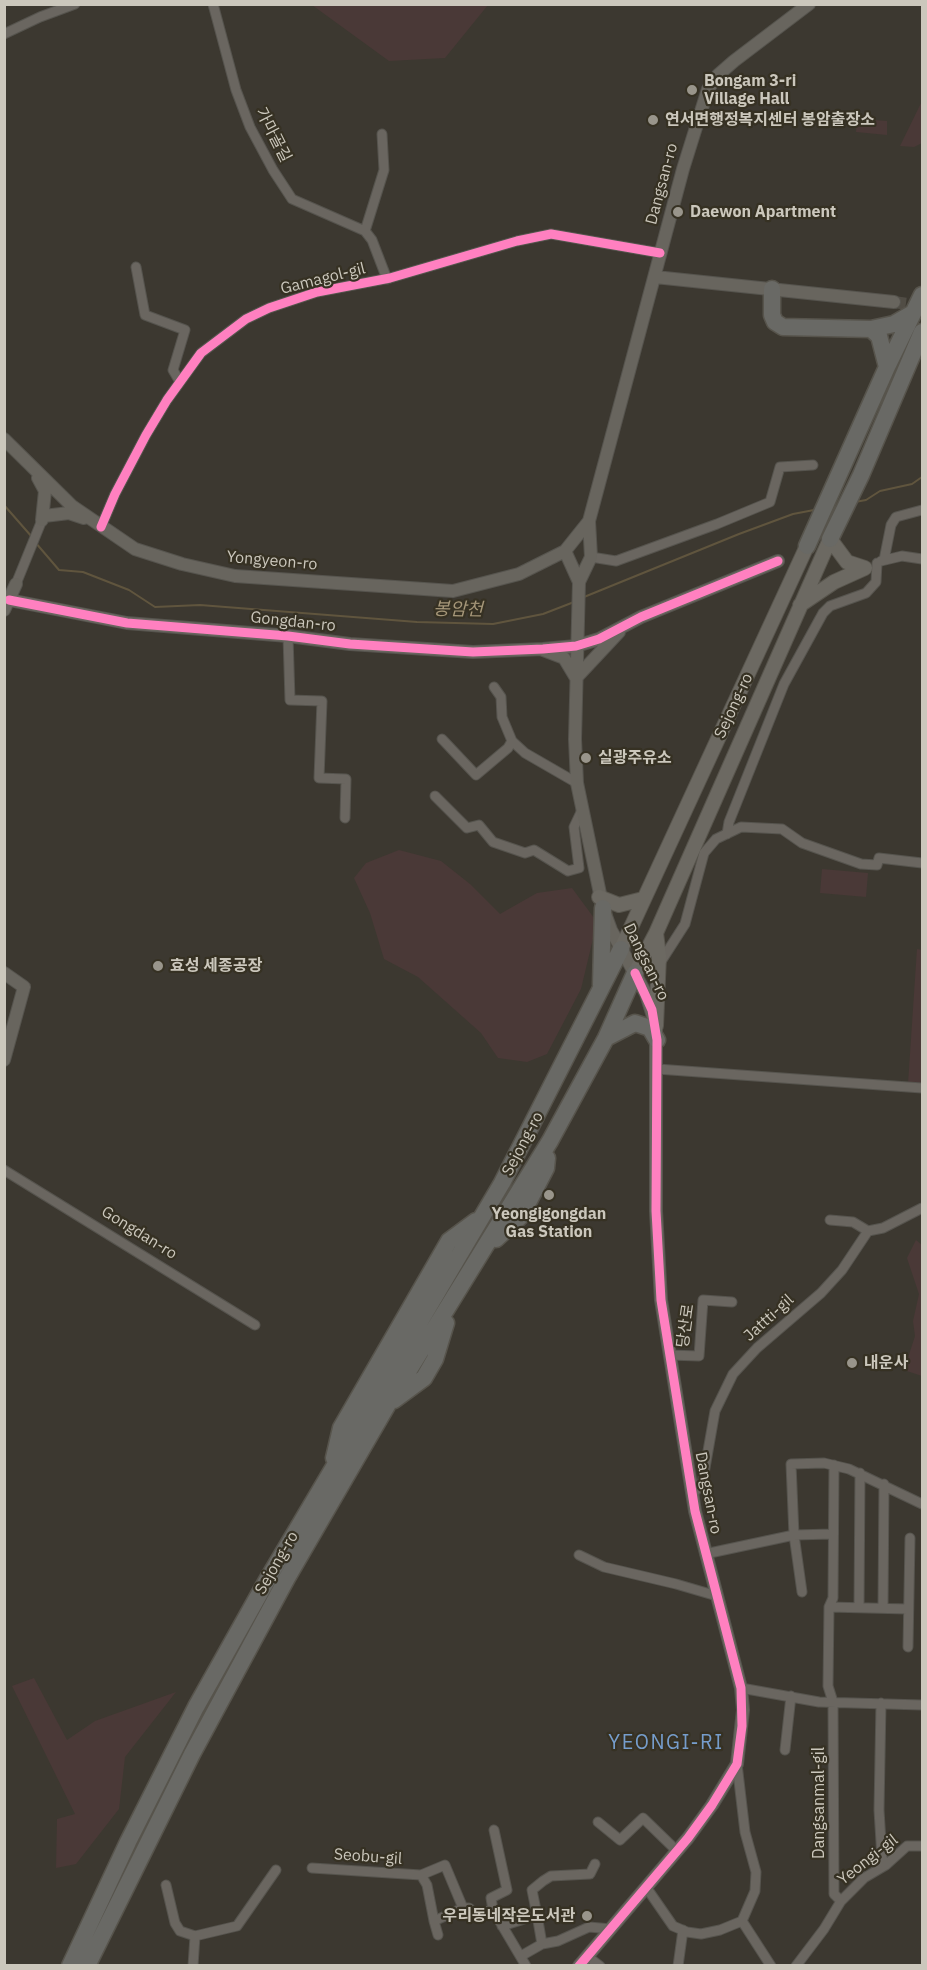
<!DOCTYPE html>
<html>
<head>
<meta charset="utf-8">
<style>
	body { margin:0 }
	#map { position:relative; width:927px; height:1970px; overflow:hidden; background:#3c3830; font-family:"IBM Plex Sans",sans-serif }
	canvas { display:block }
	.frame { position:absolute; inset:0; border:6px solid #cbc7bc; pointer-events:none }
</style>
</head>
<body>
<div id="map">
<canvas width="927" height="1970"></canvas>
<div class="frame"></div>
</div>
<script>
const context = document.querySelector('canvas').getContext('2d');
context.lineJoin = 'round';
function paint(path, color) { context.fillStyle = color; context.fill(path, 'evenodd'); }
const toPath = rows => new Path2D(rows.map(r => 'M' + r).join(''));
function stroke(path, color, width, dash) { context.strokeStyle = color; context.lineWidth = width; context.lineCap = dash ? 'butt' : 'round'; context.setLineDash(dash || []); context.stroke(path); }
function write(font, color, halo, rows, align = 'center') {
  context.font = font + ' "IBM Plex Sans","Noto Sans KR",sans-serif'; context.lineWidth = 4.5; context.setLineDash([]); context.textBaseline = 'middle'; context.strokeStyle = halo; context.fillStyle = color; for (const [text, x, y, turn = 0] of rows) {
    context.save(); context.translate(x, y); context.rotate((+turn || 0) * Math.PI / 180); context.textAlign = isNaN(turn) ? turn : align; if (halo) context.strokeText(text, 0, 0); context.fillText(text, 0, 0); context.restore();
  }
}
const green = toPath([
	[312,5,488,5,445,58,389,61],
	[922,101,922,143,914,147,900,146],
	[857,119,887,121,887,135,856,132],
	[399,850,441,861,470,884,500,914,537,893,572,888,597,922,581,989,547,1054,527,1062,498,1058,481,1033,418,977,384,959,370,913,354,878,366,863],
	[822,869,868,873,866,897,820,893],
	[917,949,922,950,922,1085,908,1084],
	[916,1240,922,1245,922,1376,904,1370,915,1336,913,1321,919,1294,907,1258],
	[34,1678,67,1740,95,1721,176,1692,125,1757,119,1809,76,1864,56,1868,57,1819,75,1814,12,1686]
]);
const stream = toPath([
	[855,502,866,500,880,491,912,484,922,477],
	[4,505,32,537],
	[35,542,59,570,83,572,129,590,155,607,200,605,417,622,493,624,543,614,574,602],
	[584,597,739,534,793,514,814,510]
]);
const secondaryTunnel = toPath([
	[894,302,922,306]
]);
const street = toPath([
	[213,4,236,90,250,127,273,170,292,199,365,231,372,240,387,279],
	[4,34,40,17,75,4],
	[365,231,384,170,382,134],
	[136,267,145,315,185,330,173,370,180,382],
	[101,527,115,494,146,435,167,400,201,353,246,319,269,308,317,292,390,278,517,241,551,234,660,253],
	[591,557,616,561,717,524,770,502,780,467,813,465],
	[884,560,891,525,896,517,922,510],
	[881,561,902,556,922,559],
	[16,584,42,520],
	[288,636,290,700,322,701,319,778,346,779,345,818],
	[494,687,501,697,502,717,512,741],
	[442,739,476,775,508,748,512,741,525,753,577,783],
	[435,796,467,828,479,825,493,842,525,853,534,850,568,871,579,868,574,827,583,808],
	[727,834,729,822,784,684,823,613,830,606,866,593,876,582,877,563],
	[660,963,685,924,704,853,716,839,741,827,782,829,802,843,861,864,877,865,879,858,922,863],
	[657,1069,922,1088],
	[4,1170,255,1325],
	[830,1220,853,1222,868,1231],
	[669,1355,699,1356,703,1300,732,1302],
	[834,1465,833,1598,829,1607,828,1686,833,1702,834,1894,841,1901],
	[692,1494,702,1485,715,1411,733,1374,757,1348,821,1293,842,1270,868,1231,883,1228,922,1208],
	[705,1554,794,1535,832,1534],
	[579,1555,604,1567,676,1584,717,1596],
	[802,1592,794,1535,791,1464,824,1463,849,1469,922,1504],
	[829,1607,908,1609],
	[859,1607,860,1473],
	[883,1608,884,1484],
	[908,1647,910,1538],
	[741,1688,819,1702,922,1705],
	[881,1703,879,1810,882,1858,886,1865],
	[785,1750,791,1696],
	[598,1822,620,1840,643,1818,677,1851],
	[312,1868,421,1875,427,1885,434,1921,463,1908,469,1908,475,1914,493,1910,526,1966],
	[421,1875,445,1865,463,1908],
	[166,1885,175,1923,180,1931,195,1936,193,1966],
	[646,1887,673,1926,687,1932,701,1934,720,1930,742,1921,755,1891,756,1872,745,1832,737,1764],
	[493,1910,491,1898,507,1890,494,1830],
	[537,1915,542,1944,558,1941,589,1927,611,1929],
	[434,1921,438,1935],
	[742,1921,771,1966],
	[502,1926,537,1915,532,1890,543,1881,551,1876,590,1874,595,1864],
	[195,1936,237,1926,276,1870],
	[521,1956,542,1944],
	[587,1956,600,1966],
	[678,1966,683,1930],
	[796,1966,824,1929,841,1901,864,1878,886,1865,907,1846,922,1846]
]);
const secondary = toPath([
	[655,277,894,302],
	[4,439,72,506,135,549,182,564,235,576,453,591,519,574,565,551],
	[38,478,45,491,42,520],
	[44,516,69,513,84,518],
	[579,582,565,551,589,521],
	[9,600,127,623,288,636,350,644,473,652,543,649,576,646,599,639,641,617,778,561],
	[4,610,16,584],
	[543,650,564,658,576,678,619,632],
	[4,973,24,987,4,1060],
	[579,1966,688,1838,712,1805,737,1764,743,1710,741,1688,695,1511,661,1300,656,1211,656,1026,646,994,611,930,603,908,577,783,575,739,579,582,591,557,589,521,683,169,708,89,718,75,734,61,809,4]
]);
const primary = toPath([
	[800,605,834,582,865,568,847,562,830,539],
	[599,897,619,905,643,899],
	[621,949,807,546],
	[635,973,656,933,830,539],
	[656,1026,659,956,656,933]
]);
const highway = toPath([
	[772,289,772,315,775,322,783,327,871,329],
	[887,367,879,336,871,329,894,324,913,313],
	[830,539,861,475,922,332],
	[807,546,887,367,922,295],
	[601,985,603,908],
	[606,1038,635,1023,650,1028,657,1040],
	[496,1239,521,1216,546,1168,547,1158],
	[394,1400,424,1378,435,1359,446,1323],
	[334,1458,341,1428,449,1241,476,1221],
	[70,1966,128,1842,196,1707,270,1575,502,1183,621,949],
	[87,1966,192,1754,287,1578,388,1404,550,1141,606,1038,635,973]
]);
const cycleway = toPath([
	[101,527,115,494,146,435,167,400,201,353,246,319,269,308,317,292,390,278,517,241,551,234,660,253],
	[9,600,127,623,288,636,350,644,473,652,543,649,576,646,599,639,641,617,778,561],
	[579,1966,688,1838,712,1805,737,1764,742,1726,741,1688,695,1511,661,1300,656,1211,657,1040,652,1010,635,973]
]);
const markers = [
	[692,90,6,"#99958b"],
	[653,120,6,"#99958b"],
	[678,212,6,"#99958b"],
	[586,758,6,"#99958b"],
	[158,966,6,"#99958b"],
	[549,1195,6,"#99958b"],
	[852,1363,6,"#99958b"],
	[587,1916,6,"#99958b"]
];
const poiNames = [
	["Bongam 3-ri",704,81],
	["Village Hall",704,99],
	["연서면행정복지센터 봉암출장소",665,120],
	["Daewon Apartment",690,212],
	["실광주유소",598,758],
	["효성 세종공장",170,966],
	["Yeongigongdan",549,1214,"center"],
	["Gas Station",549,1232,"center"],
	["내운사",864,1363],
	["우리동네작은도서관",575,1916,"right"]
];
const streetNames = [
	["가마골길",273,135,63],
	["Dangsan-ro",662,184,-75],
	["Gamagol-gil",323,279,-14],
	["Yongyeon-ro",272,561,5],
	["Gongdan-ro",293,622,6],
	["Sejong-ro",734,706,-65],
	["Dangsan-ro",646,962,64],
	["Sejong-ro",523,1144,-62],
	["Gongdan-ro",139,1233,32],
	["Jattti-gil",769,1318,-42],
	["당산로",686,1326,-82],
	["Dangsan-ro",708,1493,79],
	["Sejong-ro",277,1563,-60],
	["Dangsanmal-gil",819,1803,-90],
	["Seobu-gil",368,1857,4],
	["Yeongi-gil",868,1860,-38]
];
const waterNames = [
	["봉암천",458,610,1]
];
const quarterNames = [
	["YEONGI-RI",666,1743]
];
paint(green, '#4a3937');
stroke(stream, '#60553e', 2);
stroke(secondaryTunnel, '#514d45', 12, [12, 6]);
stroke(street, '#56544e', 11);
stroke(secondary, '#56544e', 14);
stroke(primary, '#58554d', 16);
stroke(highway, '#57544c', 19);
stroke(street, '#6a6660', 9);
stroke(secondary, '#68655e', 12);
stroke(primary, '#6c6962', 14);
stroke(highway, '#696965', 16);
stroke(cycleway, '#ff80c0', 9);
for (const [x, y, r, color] of markers) { const dot = new Path2D(); dot.arc(x, y, r, 0, 2 * Math.PI); context.fillStyle = color; context.fill(dot); stroke(dot, '#363123', 2); }
write('bold 16px', '#cbc7bc', '#363123', poiNames, 'left');
write('16px', '#cbc7bc', '#363123', streetNames);
write('italic 18px', '#a69779', '#363123', waterNames);
context.letterSpacing = '1.5px';
write('20px', '#769dcc', '#363123', quarterNames);
context.letterSpacing = '0px';
</script>
</body>
</html>
